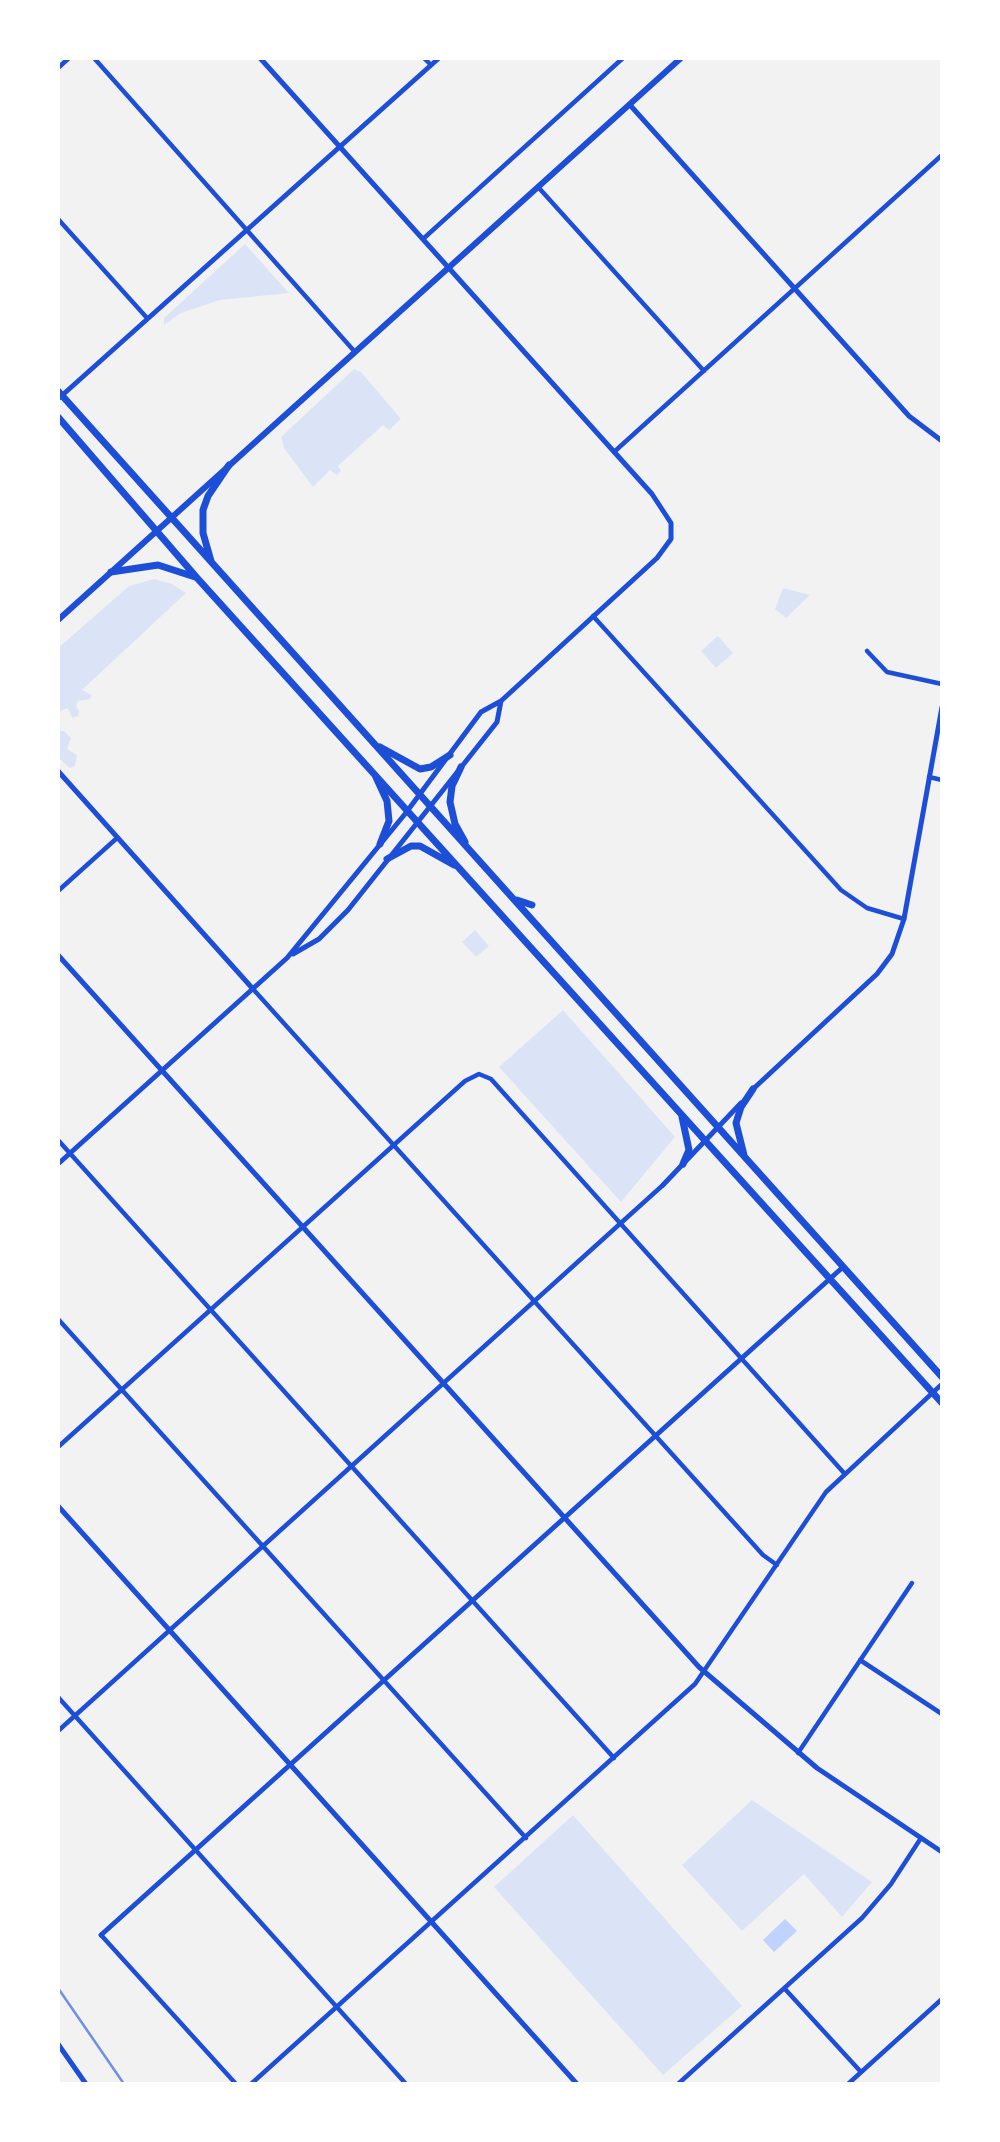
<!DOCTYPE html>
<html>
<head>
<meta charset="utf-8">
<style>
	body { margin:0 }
	#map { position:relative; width:1000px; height:2142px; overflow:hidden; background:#f2f2f2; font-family:"Work Sans",sans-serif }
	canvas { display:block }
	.frame { position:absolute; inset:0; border:60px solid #fff; pointer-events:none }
</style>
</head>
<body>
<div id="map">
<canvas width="1000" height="2142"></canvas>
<div class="frame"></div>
</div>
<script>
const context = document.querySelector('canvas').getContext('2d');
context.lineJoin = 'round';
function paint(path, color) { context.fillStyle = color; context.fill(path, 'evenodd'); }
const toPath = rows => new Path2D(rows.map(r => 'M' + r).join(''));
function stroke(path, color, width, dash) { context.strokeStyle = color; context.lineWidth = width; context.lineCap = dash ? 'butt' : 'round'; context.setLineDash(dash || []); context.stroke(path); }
const green = toPath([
	[245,244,289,293,220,300,181,313,164,325,164,318],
	[354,369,361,372,401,419,389,430,383,425,338,466,341,471,337,475,330,470,313,487,284,448,281,437],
	[154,579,172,584,186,593,82,690,92,695,90,699,78,701,76,706,79,711,78,716,72,718,68,708,58,712,58,648,129,586],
	[783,588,810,595,786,618,775,609],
	[718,636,733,653,716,668,701,651],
	[58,731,64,731,71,738,67,749,77,755,75,766,70,768,60,759],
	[475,930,489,946,476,957,462,942],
	[563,1010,675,1137,621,1202,499,1067],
	[752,1800,872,1882,842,1917,804,1874,742,1931,682,1865],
	[573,1815,742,2006,663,2075,494,1887]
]);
const water = toPath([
	[785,1919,797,1931,774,1952,763,1940]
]);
const minor = toPath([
	[94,58,355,352],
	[424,58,431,65],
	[58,68,69,58],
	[539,188,704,371],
	[58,219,147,318],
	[423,239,623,58],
	[614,452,942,155],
	[593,616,841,890,867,908,904,919],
	[867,651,887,672,942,684],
	[929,777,942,780],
	[58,891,117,838],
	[253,989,763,1555,777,1565],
	[58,1140,614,1758],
	[58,1319,526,1838],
	[58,1447,465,1081,479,1074,491,1079,844,1473],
	[860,1660,942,1714],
	[58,1697,406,2084],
	[58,1731,663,1185],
	[798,1753,912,1583],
	[101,1935,236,2084],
	[785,1989,861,2072],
	[251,2084,695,1684,826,1492,942,1384],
	[678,2084,862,1918,891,1884,921,1838],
	[848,2084,942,1999]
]);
const tertiary = toPath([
	[630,105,909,416,942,441],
	[58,399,439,58],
	[58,771,253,989],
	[293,954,319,939,348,910,497,722,501,701],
	[58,955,699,1667,817,1768,942,1852],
	[752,1090,877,974,892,954,904,919,942,707],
	[58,1164,287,958,405,814,481,712,501,701,657,558,671,539,671,523,652,494,260,58],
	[663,1185,741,1103],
	[58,1506,577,2084],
	[101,1935,843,1267]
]);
const secondary = toPath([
	[58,2044,86,2084]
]);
const primary = toPath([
	[58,620,681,58]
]);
const trunk = toPath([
	[58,391,942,1377],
	[58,417,198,579,942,1403],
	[211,561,203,533,203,510,208,496,229,465],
	[111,572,158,565,195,577],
	[380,747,420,769,431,767,450,755],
	[461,767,452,786,450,802,455,824,465,842],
	[375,775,387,801,389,821,380,844],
	[387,859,411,846,420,846,454,865],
	[517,900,532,905],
	[682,1117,689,1150,683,1164],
	[744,1155,736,1123,741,1107,753,1089]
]);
const rail = toPath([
	[58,1988,124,2084]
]);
paint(green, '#dbe4f7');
paint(water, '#bfd3fe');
stroke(minor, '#1d4ed8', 4.5);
stroke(tertiary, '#1d4ed8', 5);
stroke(secondary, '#1d4ed8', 5);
stroke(primary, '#1d4ed8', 6);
stroke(trunk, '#1d4ed8', 7);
stroke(rail, '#7290e2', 2.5);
</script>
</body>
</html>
